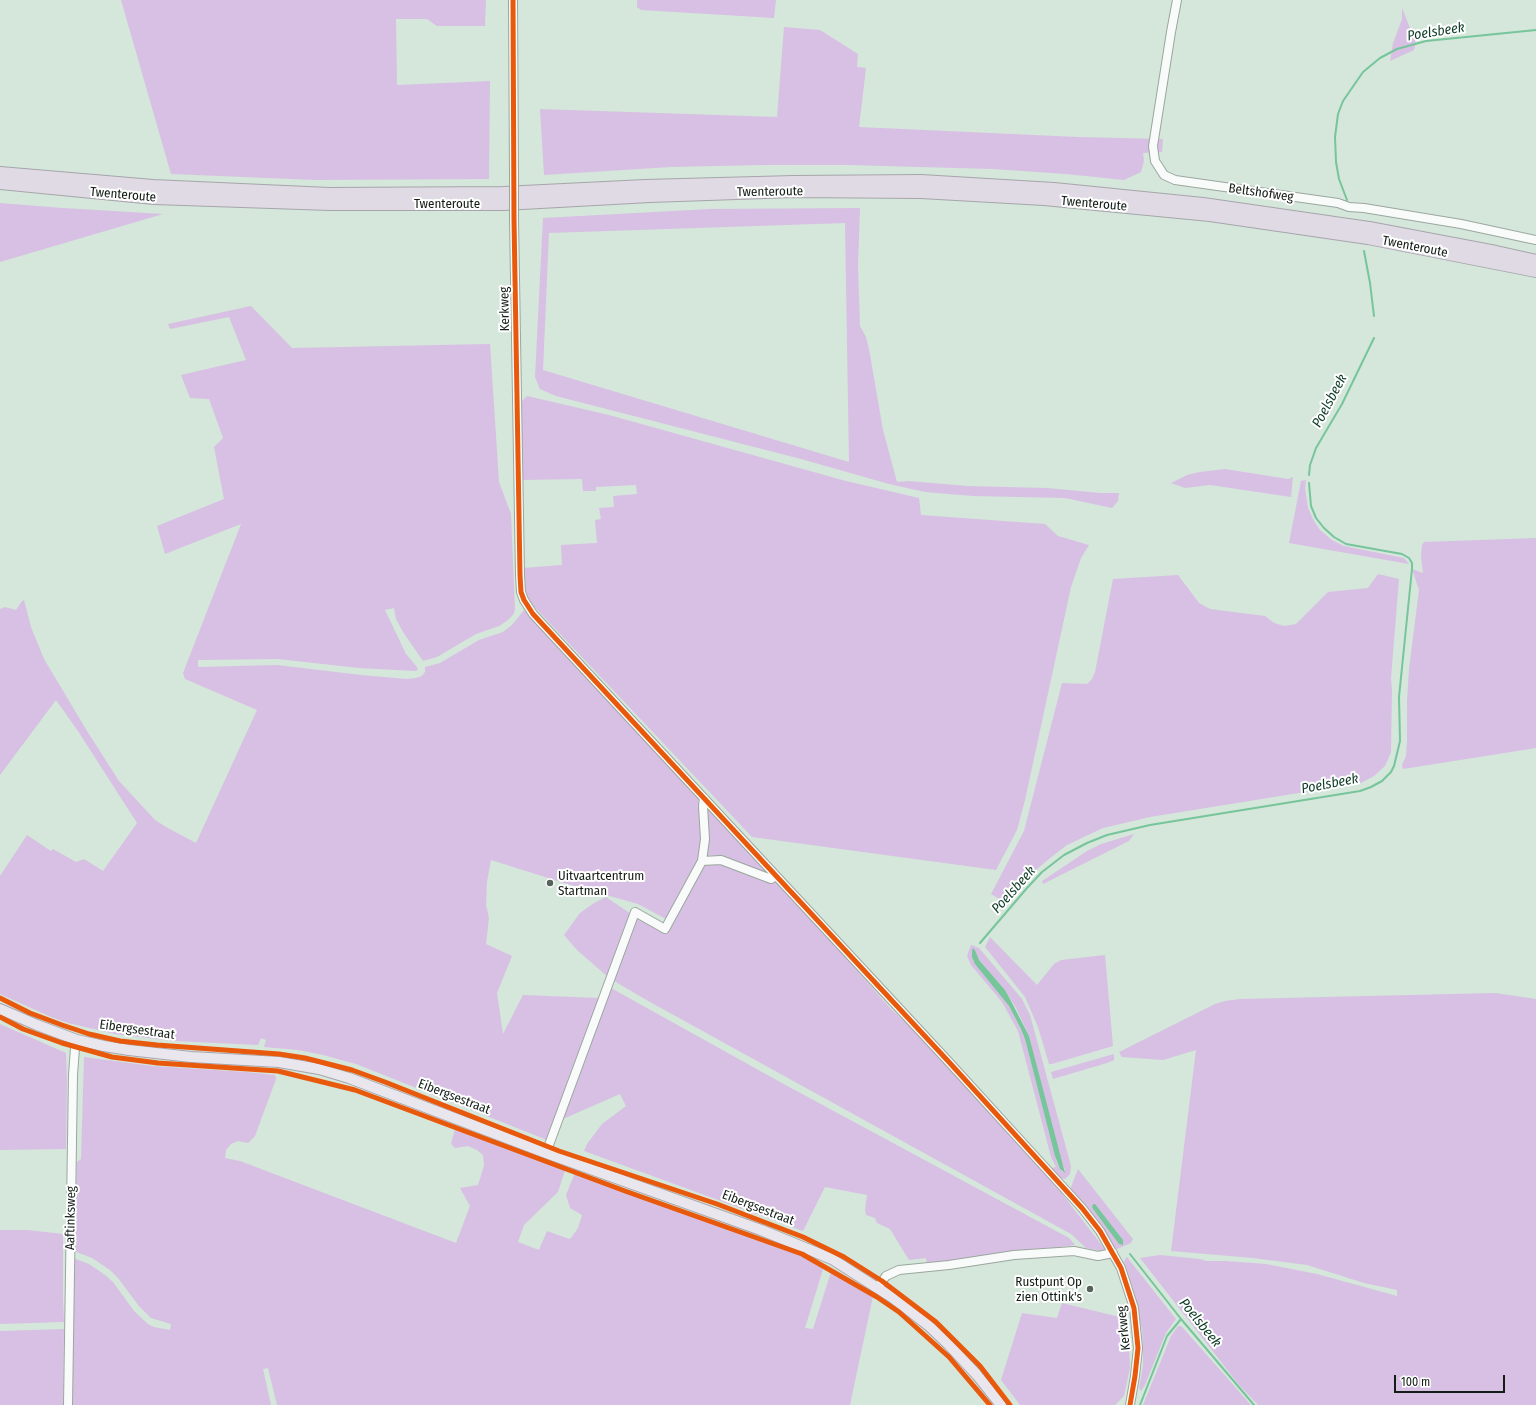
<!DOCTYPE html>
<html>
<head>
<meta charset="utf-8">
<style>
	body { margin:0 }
	#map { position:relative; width:1536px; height:1405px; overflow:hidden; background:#d5e6db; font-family:"Fira Sans Condensed",sans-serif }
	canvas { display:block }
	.scale { position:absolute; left:1394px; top:1375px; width:111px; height:18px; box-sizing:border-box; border:2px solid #121d16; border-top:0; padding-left:5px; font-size:12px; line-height:14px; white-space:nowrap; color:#121d16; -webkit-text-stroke:3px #fff; paint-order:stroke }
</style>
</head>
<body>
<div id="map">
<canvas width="1536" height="1405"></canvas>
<div class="scale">100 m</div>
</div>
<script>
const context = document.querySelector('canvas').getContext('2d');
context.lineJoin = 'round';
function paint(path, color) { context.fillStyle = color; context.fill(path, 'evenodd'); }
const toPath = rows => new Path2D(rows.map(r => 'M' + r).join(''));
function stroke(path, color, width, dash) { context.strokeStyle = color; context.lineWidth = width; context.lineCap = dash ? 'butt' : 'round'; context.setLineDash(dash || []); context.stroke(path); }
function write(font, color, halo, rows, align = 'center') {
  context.font = font + ' "Fira Sans Condensed",sans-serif'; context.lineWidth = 4; context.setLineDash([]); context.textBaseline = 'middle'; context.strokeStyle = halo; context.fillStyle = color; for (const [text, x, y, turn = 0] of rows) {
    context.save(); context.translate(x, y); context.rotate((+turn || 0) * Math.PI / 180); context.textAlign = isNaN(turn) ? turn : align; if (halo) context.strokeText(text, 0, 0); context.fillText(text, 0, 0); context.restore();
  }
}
const green = toPath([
	[121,0,486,0,485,26,437,26,427,19,396,19,397,85,490,81,489,179,315,180,171,174],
	[637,0,776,0,774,18,641,10,637,7],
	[1402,8,1416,43,1414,50,1390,61,1393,43,1402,19],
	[784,27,820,30,858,54,857,67,866,68,859,127,1078,137,1163,139,1162,152,1143,153,1144,161,1141,172,1124,180,1066,174,992,169,848,165,763,165,671,167,544,175,540,109,777,117],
	[0,203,63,208,163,214,0,262],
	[860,208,858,265,860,326,866,337,869,349,883,430,897,482,909,481,967,486,1047,488,1100,493,1119,493,1118,501,1112,508,1065,498,973,496,925,492,889,484,801,459,556,396,540,389,535,377,543,218,710,209],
	[845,223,849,462,543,370,549,233],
	[251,306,292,348,490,344,499,482,511,514,515,610,513,615,508,620,499,626,476,634,437,657,423,661,403,632,396,619,394,608,385,610,406,654,417,667,418,670,415,671,359,668,278,659,198,660,198,667,277,665,361,675,407,679,416,678,422,676,425,672,425,667,440,663,479,640,503,632,512,625,524,610,698,798,702,840,699,857,666,919,638,904,564,883,491,860,487,882,486,905,489,918,486,944,512,956,497,993,503,1034,523,995,600,998,547,1140,356,1064,323,1055,298,1050,264,1047,266,1040,261,1038,258,1045,174,1041,115,1034,68,1023,51,1017,0,994,0,876,27,835,51,851,53,849,76,862,84,859,103,871,137,823,78,731,56,700,0,775,0,609,5,607,16,610,22,601,24,600,31,627,44,659,87,731,119,781,155,820,166,827,196,843,257,710,185,679,183,673,241,524,165,554,157,526,224,499,214,447,223,438,209,399,190,398,181,375,246,360,229,317,170,329,168,324],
	[527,396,609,415,846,481,919,498,921,515,1045,524,1058,536,1089,545,1081,558,1071,587,1025,800,1017,830,996,870,752,837,525,597,523,568,562,565,561,545,597,543,595,520,601,519,599,508,614,507,613,496,637,494,636,485,596,487,596,491,583,491,582,479,522,480,522,401],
	[1225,469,1288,479,1293,477,1291,497,1210,485,1185,488,1171,483,1187,475,1200,472],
	[1306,480,1305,488,1308,508,1314,521,1320,530,1332,540,1344,546,1404,558,1409,564,1289,543,1301,481],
	[1536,538,1536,748,1403,769,1402,765,1406,756,1407,741,1407,701,1409,669,1419,590,1412,569,1423,573,1421,557,1422,545,1424,542],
	[1378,574,1399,579,1391,678,1392,691,1391,752,1385,766,1374,776,1361,783,1150,817,1103,828,1067,845,1050,858,1037,869,1006,903,991,894,1024,831,1062,683,1087,684,1092,679,1095,672,1113,579,1178,575,1199,603,1210,609,1265,616,1274,623,1284,626,1296,624,1328,592,1368,588],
	[706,807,767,871,762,871,721,857,711,855,703,857,709,846],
	[1134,834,1129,841,1043,884,1042,881,1087,851,1101,844],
	[711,862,719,863,774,879,783,887,891,1009,912,1028,1055,1181,1063,1195,1107,1252,1086,1248,1071,1234,650,1002,614,981,637,916,666,932,701,865],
	[606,897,631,914,608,977,577,950,564,935,580,913,594,903],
	[990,937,1037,985,1054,964,1061,960,1105,955,1113,1046,1052,1064,1049,1064,1038,1027,1025,997,985,947],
	[971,945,979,948,1022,999,1030,1015,1071,1166,1070,1174,1065,1179,1060,1178,1052,1168,1056,1167,1051,1157,1018,1031,1002,1002,971,965,967,956],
	[975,950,979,960,1005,990,1016,1008,1029,1036,1060,1159,1065,1170,1062,1172,1057,1163,1025,1039,1021,1029,1009,1006,973,960],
	[611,988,780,1082,1069,1238,1075,1245,927,1265,926,1258,909,1260,890,1229,877,1223,875,1218,866,1215,865,1210,867,1195,825,1187,803,1231,584,1151,587,1144,602,1124,626,1106,620,1094,563,1119],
	[1495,993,1536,999,1536,1405,1258,1405,1239,1385,1140,1258,1160,1255,1200,1259,1206,1261,1226,1261,1266,1264,1317,1274,1397,1296,1397,1290,1364,1283,1307,1265,1253,1258,1171,1251,1196,1050,1163,1060,1122,1057,1119,1052,1215,1004,1225,1001,1240,999],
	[0,1024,66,1053,67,1080,66,1149,0,1150],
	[1114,1054,1114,1060,1107,1063,1053,1079,1051,1072],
	[84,1057,153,1066,247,1072,275,1075,276,1079,255,1136,248,1143,238,1141,231,1144,226,1150,225,1158,240,1161,456,1243,470,1206,460,1188,478,1185,484,1166,483,1155,477,1150,468,1146,455,1148,451,1144,455,1129,565,1170,558,1192,524,1225,518,1242,539,1250,547,1231,569,1239,571,1238,578,1228,582,1215,570,1208,566,1195,575,1173,667,1208,792,1250,816,1262,823,1269,805,1328,813,1329,831,1272,833,1271,873,1296,850,1405,277,1405,268,1368,263,1369,271,1405,71,1405,73,1258,89,1264,105,1275,113,1282,134,1311,148,1324,154,1327,170,1330,171,1324,151,1318,139,1306,118,1278,110,1270,92,1258,74,1251,77,1162,81,1159],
	[1078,1169,1133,1239,1131,1243,1117,1249,1113,1247,1072,1192,1071,1187],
	[1093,1204,1095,1205,1123,1240,1121,1245,1093,1209,1092,1207],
	[0,1230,27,1230,63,1234,63,1298,64,1322,0,1324],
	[1127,1257,1176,1319,1166,1333,1145,1385,1141,1391,1139,1388,1143,1366,1143,1347,1142,1330,1135,1295,1124,1261],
	[1062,1303,1128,1319,1130,1368,1124,1396,1115,1405,1020,1405,1001,1380,1022,1313,1057,1318],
	[1178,1326,1181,1326,1183,1328,1251,1405,1143,1405,1171,1336],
	[64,1329,63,1405,0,1405,0,1331]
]);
const water = toPath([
	[973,948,975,950,979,960,1005,990,1010,999,1029,1036,1065,1173,1060,1169,1055,1156,1025,1039,1021,1029,1009,1006,975,964,972,957,972,951],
	[1093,1204,1095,1204,1123,1240,1123,1245,1119,1244,1093,1209,1092,1207]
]);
const stream = toPath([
	[1347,200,1339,179,1336,162,1335,137,1338,114,1343,101,1363,72,1380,58,1397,49,1426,41,1536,30],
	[1364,251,1370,283,1374,316],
	[1309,475,1310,465,1316,448,1342,404,1374,338],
	[980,943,1027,888,1042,872,1064,855,1087,843,1107,835,1150,825,1360,791,1371,787,1382,781,1391,772,1394,766,1400,741,1399,697,1412,569,1412,563,1409,558,1402,554,1346,544,1334,537,1324,528,1316,518,1311,506,1309,483],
	[1130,1254,1181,1319,1254,1405],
	[1140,1405,1167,1336,1181,1319]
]);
const minor = toPath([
	[513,0,514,176],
	[1177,0,1171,32,1153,146,1155,161,1164,175,1175,180,1338,203,1349,207,1364,208,1461,224,1536,240],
	[514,219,520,575,521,592,524,600,533,614,948,1061,1082,1208,1100,1231,1121,1268,1134,1308,1138,1348,1135,1376,1130,1405],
	[702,861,721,860,771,879,776,876],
	[546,1153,635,912,665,929,702,861,705,839,703,806,704,798],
	[878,1287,886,1276,899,1270,949,1265,1014,1255,1074,1251,1098,1256,1113,1253],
	[68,1405,73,1075,75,1048,77,1040]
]);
const major = toPath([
	[0,1009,37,1025,77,1040,104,1046,129,1050,191,1057,279,1062,319,1069,349,1078,546,1153,761,1230,832,1259,893,1298,928,1325,949,1345,977,1375,1001,1405]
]);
const highway = toPath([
	[0,173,153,186,329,194,503,193,645,186,794,182,921,181,1054,189,1203,204,1369,228,1496,252,1536,261],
	[0,183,154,198,330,204,504,204,650,196,794,191,921,192,1044,199,1210,215,1368,238,1536,271]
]);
const minorBridge = toPath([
	[514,176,514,219]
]);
const cycleway = toPath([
	[513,0,514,219,520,575,521,592,524,600,533,614,948,1061,1082,1208,1100,1231,1121,1268,1134,1308,1138,1348,1135,1376,1130,1405],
	[0,998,30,1013,62,1025,89,1034,120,1041,157,1045,279,1054,305,1058,352,1070,385,1082,559,1151,717,1204,803,1237,844,1257,882,1281,936,1322,980,1366,1010,1405],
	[0,1017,23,1029,62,1043,112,1057,158,1063,278,1071,355,1090,625,1191,802,1254,877,1297,899,1312,949,1357,990,1405]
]);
const markers = [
	[550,883,4,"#56635b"],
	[1090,1289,4,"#56635b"]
];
const streetNames = [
	["Twenteroute",770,192,-1],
	["Beltshofweg",1261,193,8],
	["Twenteroute",123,195,5],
	["Twenteroute",447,204],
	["Twenteroute",1094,204,5],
	["Twenteroute",1415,247,11],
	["Kerkweg",505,309,-91],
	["Eibergsestraat",137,1030,8],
	["Eibergsestraat",454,1097,21],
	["Eibergsestraat",758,1208,21],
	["Aaftinksweg",71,1218,-89],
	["Kerkweg",1124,1328,-96]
];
const poiNames = [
	["Uitvaartcentrum",558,876],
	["Startman",558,891],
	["Rustpunt Op",1082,1282,"right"],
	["zien Ottink's",1082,1297,"right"]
];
const waterNames = [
	["Poelsbeek",1436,32,-9],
	["Poelsbeek",1330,401,-62],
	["Poelsbeek",1330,784,-11],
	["Poelsbeek",1014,890,-48],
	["Poelsbeek",1200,1323,51]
];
paint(green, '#d7c0e3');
paint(water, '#76c59b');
stroke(stream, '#76c59b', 2);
stroke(minor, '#9aa79e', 10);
stroke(major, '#a6a5ab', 12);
stroke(highway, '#a6a5ab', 14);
stroke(minor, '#f9fbfa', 8);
stroke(major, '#e9e7ed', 10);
stroke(highway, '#e0dae4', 12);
stroke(minorBridge, '#9aa79e', 10, []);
stroke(minorBridge, '#f9fbfa', 8);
stroke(cycleway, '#e8590c', 5);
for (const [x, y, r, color] of markers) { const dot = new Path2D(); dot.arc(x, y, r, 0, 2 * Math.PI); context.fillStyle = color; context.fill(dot); stroke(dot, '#fff', 1.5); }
write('13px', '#121d16', '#fff', streetNames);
write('13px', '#121d16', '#fff', poiNames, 'left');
write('italic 14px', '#0f3c26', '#fff', waterNames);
</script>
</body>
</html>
